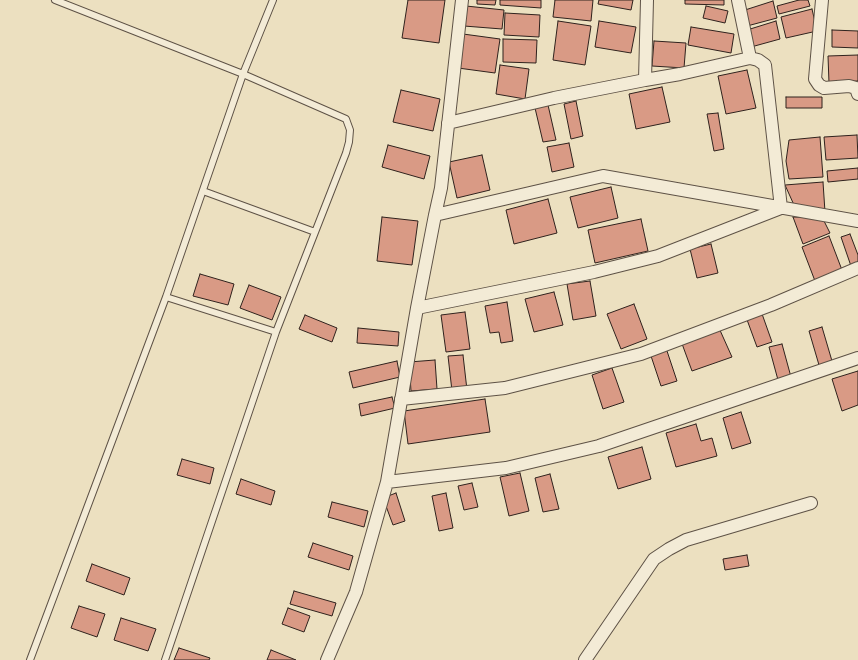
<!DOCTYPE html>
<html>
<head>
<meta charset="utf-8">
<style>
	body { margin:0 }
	canvas { display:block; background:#ece0c0 }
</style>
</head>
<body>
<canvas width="858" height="660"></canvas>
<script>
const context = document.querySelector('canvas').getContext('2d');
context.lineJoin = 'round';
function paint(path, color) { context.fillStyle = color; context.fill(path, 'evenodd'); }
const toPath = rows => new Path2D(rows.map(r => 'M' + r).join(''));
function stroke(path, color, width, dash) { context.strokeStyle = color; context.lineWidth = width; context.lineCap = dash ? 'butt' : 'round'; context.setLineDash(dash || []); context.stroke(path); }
const building = toPath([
	[408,0,445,0,439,43,402,38,408,0],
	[477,0,496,0,495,5,477,4,477,0],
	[500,0,541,0,541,8,500,5,500,0],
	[555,0,593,0,591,21,553,17,555,0],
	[599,0,633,0,631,10,598,4,599,0],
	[685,0,724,0,724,5,685,4,685,0],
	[799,0,808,0,810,6,779,14,777,6,799,0],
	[773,1,777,18,747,26,745,10,773,1],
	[466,6,504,10,502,29,464,26,466,6],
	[706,6,728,11,725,23,703,18,706,6],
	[812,9,817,31,786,38,781,17,812,9],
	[505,13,540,15,539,37,504,35,505,13],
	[558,21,591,26,585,65,553,60,558,21],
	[599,21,636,27,631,53,595,47,599,21],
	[776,21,780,39,751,47,747,30,776,21],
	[691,27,734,34,731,53,688,45,691,27],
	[832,30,858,31,858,48,832,47,832,30],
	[463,34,500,39,495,73,458,68,463,34],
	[503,39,537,40,536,63,503,62,503,39],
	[654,41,686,43,684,68,652,66,654,41],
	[858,55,858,81,829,83,828,56,858,55],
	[500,65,529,69,525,99,496,94,500,65],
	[747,70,756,108,726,114,718,76,747,70],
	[662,87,670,122,636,129,629,94,662,87],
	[401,90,440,99,433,131,393,122,401,90],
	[786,97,822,97,822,108,786,108,786,97],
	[576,101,583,136,571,139,564,104,576,101],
	[548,105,556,140,543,142,535,108,548,105],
	[718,113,724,149,714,151,707,114,718,113],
	[857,135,858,158,826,160,824,137,857,135],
	[820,137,823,177,789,179,786,161,789,140,820,137],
	[569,143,574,167,552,172,547,147,569,143],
	[388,145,430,156,424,179,382,167,388,145],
	[482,155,490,190,457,198,449,162,482,155],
	[858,168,858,179,828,182,827,171,858,168],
	[823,182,825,212,794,205,785,185,823,182],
	[611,187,618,218,578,228,570,197,611,187],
	[548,199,557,233,514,244,506,210,548,199],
	[382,217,418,221,412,265,377,261,382,217],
	[793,217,822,217,830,233,803,244,793,217],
	[641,219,648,251,595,263,588,230,641,219],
	[850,234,858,255,858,267,852,269,841,237,850,234],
	[829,236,842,270,815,281,802,247,829,236],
	[711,244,718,273,697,278,690,249,711,244],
	[200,274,234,284,228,305,193,296,200,274],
	[590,281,596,316,573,320,567,284,590,281],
	[249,285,281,297,272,320,240,308,249,285],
	[554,292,563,325,534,332,525,299,554,292],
	[507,302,513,341,501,343,499,332,490,333,485,306,507,302],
	[634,304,647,339,621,349,607,314,634,304],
	[761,311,772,342,757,347,746,317,761,311],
	[465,312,470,349,446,352,441,315,465,312],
	[305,315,337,328,332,342,299,329,305,315],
	[822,327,832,361,819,365,809,331,822,327],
	[358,328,399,332,398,346,357,343,358,328],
	[719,328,732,357,692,371,681,341,719,328],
	[782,344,791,377,778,380,769,347,782,344],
	[665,345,677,381,661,386,650,353,665,345],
	[463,355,467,390,452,391,448,356,463,355],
	[435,360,437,389,411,391,409,362,435,360],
	[397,361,400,377,353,388,349,372,397,361],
	[612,368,624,402,603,409,592,375,612,368],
	[858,371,858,405,842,411,832,379,858,371],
	[392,397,395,408,361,416,359,404,392,397],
	[485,399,490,432,408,444,404,411,485,399],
	[741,412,751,443,732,449,723,418,741,412],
	[696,424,701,441,712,438,717,456,676,467,666,433,696,424],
	[642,447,651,479,618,489,608,457,642,447],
	[182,459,214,468,210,484,177,475,182,459],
	[520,473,529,511,509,516,500,477,520,473],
	[550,474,559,509,543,512,535,478,550,474],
	[241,479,275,491,271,505,236,494,241,479],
	[472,483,478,507,464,510,458,486,472,483],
	[396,493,405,521,393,525,383,498,396,493],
	[446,493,453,528,439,531,432,496,446,493],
	[332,502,368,511,364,527,328,517,332,502],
	[313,543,353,556,349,570,308,557,313,543],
	[747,555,749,566,725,570,723,559,747,555],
	[92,564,130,578,124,595,86,581,92,564],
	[294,591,336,603,332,616,290,604,294,591],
	[79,606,105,614,97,637,71,628,79,606],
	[288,608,310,616,304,632,282,624,288,608],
	[121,618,156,629,148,651,114,640,121,618],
	[179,648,210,658,209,660,174,660,179,648],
	[271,650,296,660,267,660,271,650]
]);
const lane = toPath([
	[55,0,243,74,346,119,350,130,349,142,346,153,276,332,165,660],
	[203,191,315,232],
	[166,297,276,332],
	[30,660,166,297,243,74,273,0]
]);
const street = toPath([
	[822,0,815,79,819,85,824,88,849,86,856,88,858,94],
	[645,80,647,0],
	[448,123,554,98,645,80,680,74,750,58,738,0],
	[435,215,441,188,462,0],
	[417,308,594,272,658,256,781,208,765,65,758,60,750,58],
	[401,399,505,388,641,354,771,305,858,268],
	[387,482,506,468,599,446,858,358],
	[327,660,356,592,387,482,417,308,435,215,603,176,858,221],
	[585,660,654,559,669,549,686,540,811,503]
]);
paint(building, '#d99a85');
stroke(building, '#2f221d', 1);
stroke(lane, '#5e5246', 8);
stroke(street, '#5e5246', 14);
stroke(lane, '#f3ebd6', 6);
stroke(street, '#f3ebd6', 12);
</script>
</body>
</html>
